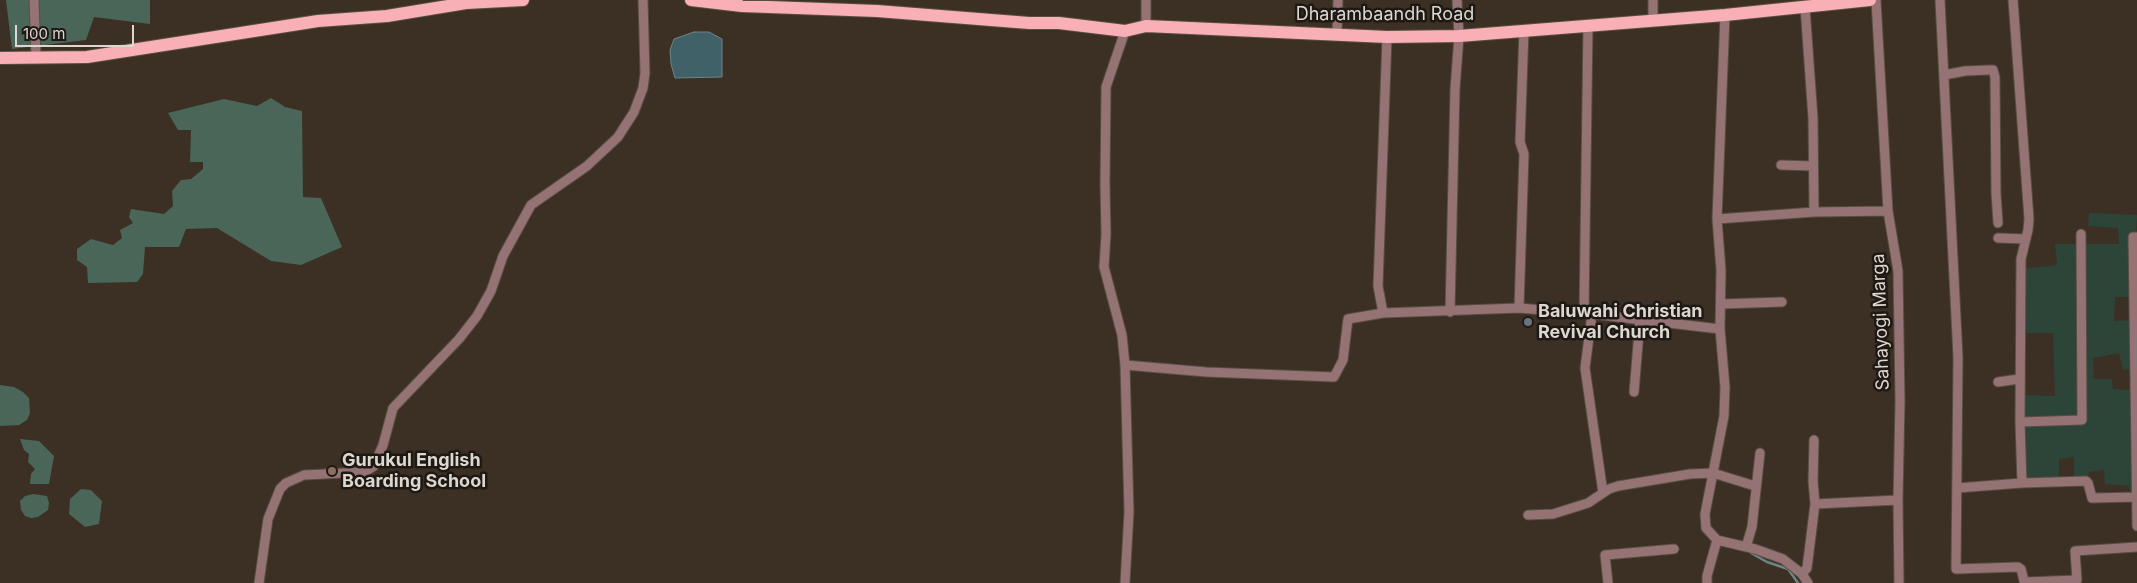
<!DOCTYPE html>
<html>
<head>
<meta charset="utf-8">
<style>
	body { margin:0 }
	#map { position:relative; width:2137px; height:583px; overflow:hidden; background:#3b3023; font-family:Inter,sans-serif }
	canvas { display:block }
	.scale { position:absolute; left:15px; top:25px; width:119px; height:22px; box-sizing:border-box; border:2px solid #ded7cf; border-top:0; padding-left:6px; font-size:15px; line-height:18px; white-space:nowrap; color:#ded7cf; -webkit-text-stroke:4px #1e1914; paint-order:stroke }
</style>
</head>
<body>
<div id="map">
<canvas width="2137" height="583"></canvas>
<div class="scale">100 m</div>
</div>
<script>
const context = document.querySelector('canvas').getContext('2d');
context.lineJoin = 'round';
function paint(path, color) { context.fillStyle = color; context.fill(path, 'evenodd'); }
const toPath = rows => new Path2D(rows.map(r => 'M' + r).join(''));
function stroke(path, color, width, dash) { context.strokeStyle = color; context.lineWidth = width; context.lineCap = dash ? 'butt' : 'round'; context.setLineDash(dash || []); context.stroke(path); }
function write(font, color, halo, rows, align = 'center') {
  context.font = font + ' Inter,sans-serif'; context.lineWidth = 5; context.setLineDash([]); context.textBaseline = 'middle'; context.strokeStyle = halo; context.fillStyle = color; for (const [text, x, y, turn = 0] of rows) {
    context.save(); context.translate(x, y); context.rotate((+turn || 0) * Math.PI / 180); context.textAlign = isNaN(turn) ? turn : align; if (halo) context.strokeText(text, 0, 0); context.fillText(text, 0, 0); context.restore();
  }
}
const green = toPath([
	[2089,213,2137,215,2133,297,2115,297,2114,321,2134,320,2134,369,2123,370,2119,353,2093,358,2094,379,2112,379,2113,389,2134,390,2136,497,2130,498,2129,486,2105,484,2104,470,2089,472,2088,479,2074,479,2074,457,2059,459,2059,481,2024,482,2022,395,2055,396,2053,333,2023,333,2022,269,2057,265,2055,244,2119,244,2118,228,2088,226]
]);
const forest = toPath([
	[0,0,150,0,150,24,94,17,86,40,12,49,6,0],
	[271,98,285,107,302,111,303,197,321,198,342,247,301,265,271,261,217,228,186,229,179,247,145,247,143,274,137,282,88,283,87,267,77,260,77,249,91,239,113,245,122,238,120,230,133,223,129,217,131,209,164,214,173,206,172,191,181,180,191,179,203,169,203,162,190,162,191,130,178,130,168,113,224,99,257,106],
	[0,385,14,387,23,392,29,398,30,413,27,420,19,425,0,426],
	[20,439,39,441,54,456,49,484,30,484,31,474,35,469,28,462,29,454,24,450],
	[81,489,91,490,102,501,99,524,85,527,69,514,70,499],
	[33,494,47,496,49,503,48,510,38,517,31,518,25,516,21,510,20,501,25,496]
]);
const water = toPath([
	[694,32,709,32,722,39,722,77,675,78,671,64,670,50,674,39,694,32]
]);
const stream = toPath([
	[1751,553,1767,562,1788,569,1798,583]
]);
const street = toPath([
	[34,0,36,57],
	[1876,0,1888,211,1898,271,1900,401,1898,500,1899,583],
	[1940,0,1958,357,1956,569,2018,567,2021,569,2024,581,2026,582,2077,580,2075,551,2137,547],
	[2013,0,2029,219,2028,230,2021,259,2020,422],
	[1805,7,1813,118,1814,212],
	[1725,15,1717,219,1721,270,1720,329,1725,387,1724,416,1705,514,1706,528,1717,540,1755,549,1783,559,1802,574,1808,583],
	[1653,21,1653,0],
	[1146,26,1146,0],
	[1337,35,1338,0],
	[1944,75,1965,71,1988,70,1993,70,1995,77,1996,193,1998,223],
	[1781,165,1813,166],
	[1717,219,1814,212,1888,211],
	[2137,237,2133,237,2137,526],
	[1998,238,2026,239],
	[1721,304,1782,302],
	[1519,308,1524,154,1520,142,1524,30],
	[1450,312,1455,89,1459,36,1457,0],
	[1383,313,1378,286,1387,37],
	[1584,313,1588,26],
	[1592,314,1585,368,1603,493],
	[1125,365,1206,372,1334,377,1343,360,1348,319,1383,313,1519,308,1592,314,1720,329],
	[1998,382,2019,379],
	[1634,392,1640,320],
	[1814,440,1813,481,1815,504],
	[2022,483,2020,422,2082,420,2081,234],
	[1957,488,2022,483,2086,481,2088,483,2092,498,2137,497],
	[1528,515,1553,514,1588,503,1609,489,1618,486,1690,474,1713,473,1755,486],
	[1746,547,1752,527,1760,453],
	[1802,574,1807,568,1815,504,1898,500],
	[259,583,268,519,280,489,286,483,304,475,365,472,374,466,383,445,393,408,459,339,477,316,491,291,503,256,531,205,587,166,618,137,634,112,643,88,645,73,643,0],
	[1125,583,1129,512,1125,365,1122,335,1104,267,1106,234,1105,184,1106,87,1125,31],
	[1608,583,1605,555,1674,549],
	[1707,583,1707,576,1717,540]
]);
const primary = toPath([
	[691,0,742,6,877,11,1029,23,1059,23,1125,31,1146,26,1387,37,1459,36,1725,15,1870,0],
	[0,58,87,57,318,21,387,16,466,3,523,0]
]);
const markers = [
	[1528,322,5,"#6b7280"],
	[332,471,5,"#8d6e63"]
];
const streetNames = [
	["Dharambaandh Road",1385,15],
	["Sahayogi Marga",1881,322,-92]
];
const poiNames = [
	["Baluwahi Christian",1538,312],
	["Revival Church",1538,333],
	["Gurukul English",342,461],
	["Boarding School",342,482]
];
paint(green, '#2d4439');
paint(forest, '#496658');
paint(water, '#406168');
stroke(water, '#6f8487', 1);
stroke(stream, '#6f8487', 2.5);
stroke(street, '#584e42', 11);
stroke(primary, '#584e42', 14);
stroke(street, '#957274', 9);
stroke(primary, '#f8afb6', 12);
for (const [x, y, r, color] of markers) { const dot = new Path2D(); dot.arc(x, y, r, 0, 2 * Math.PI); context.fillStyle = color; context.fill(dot); stroke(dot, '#1e1914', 2); }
write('18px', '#ded7cf', '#1e1914', streetNames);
write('bold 18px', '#ded7cf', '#1e1914', poiNames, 'left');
</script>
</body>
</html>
